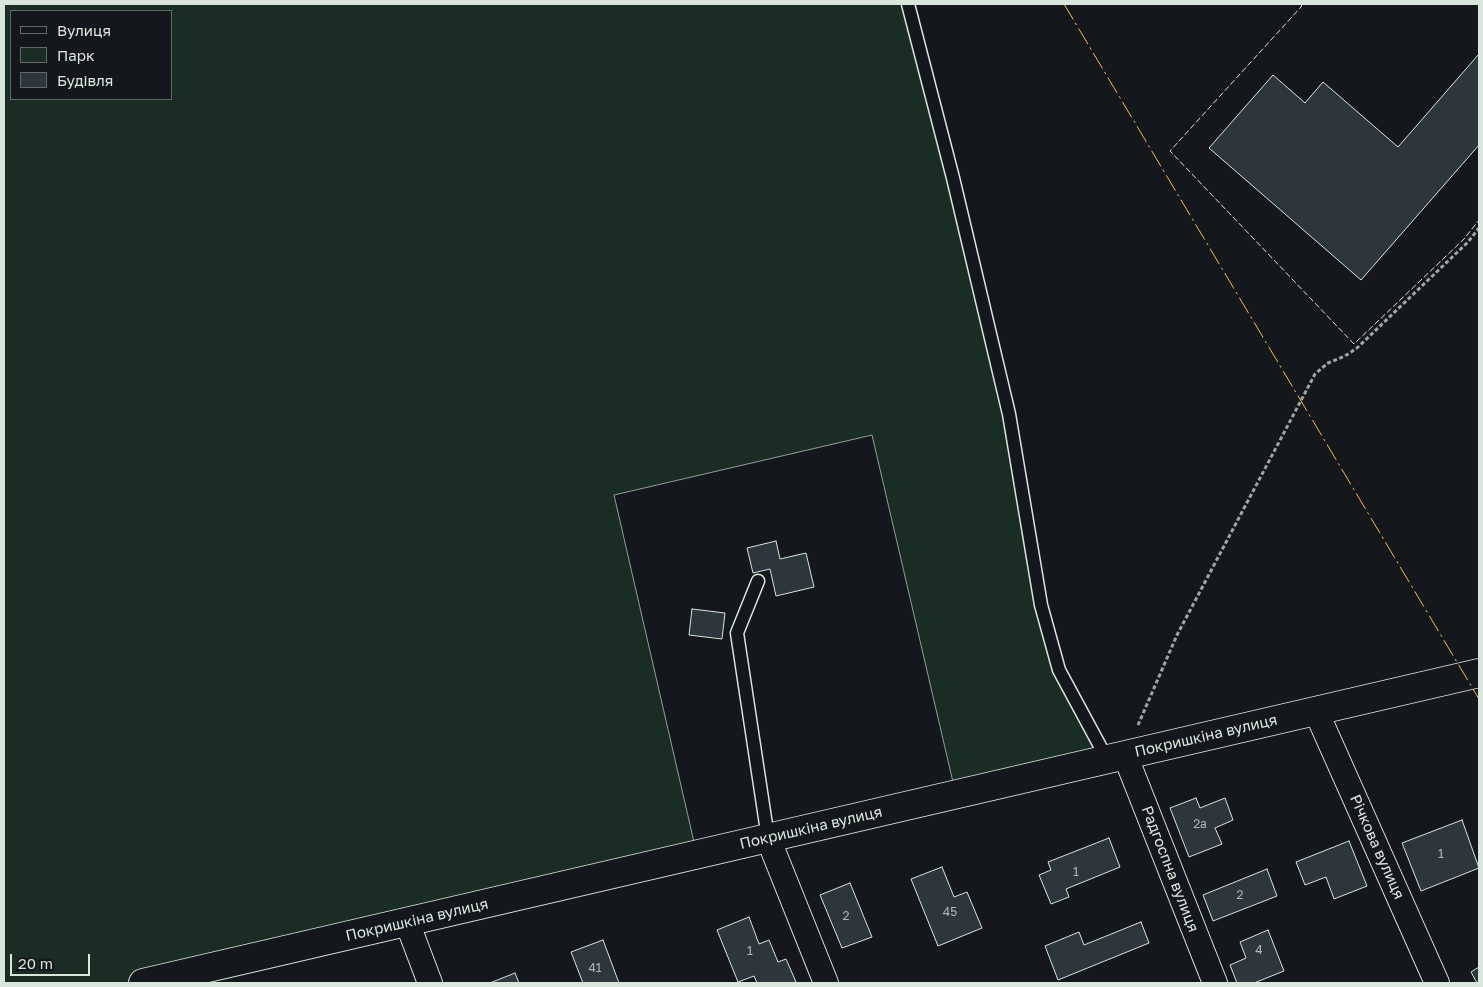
<!DOCTYPE html>
<html>
<head>
<meta charset="utf-8">
<style>
	body { margin:0 }
	#map { position:relative; width:1483px; height:987px; overflow:hidden; background:#14181c; font-family:"Golos Text",sans-serif }
	canvas { display:block }
	.frame { position:absolute; inset:0; border:5px solid #d8e6dc; pointer-events:none }
	.legend { position:absolute; left:10px; top:10px; width:162px; height:90px; box-sizing:border-box; background:#14181c; border:1px solid #626a69; margin:0; padding:6px 9px; list-style:none; font-size:15px; color:#d8e6dc }
	.legend li { display:flex; align-items:center; gap:10px; height:25px }
	.legend b { width:25px; border:1px solid #626a69 }
	.scale { position:absolute; left:10px; top:954px; width:80px; height:22px; box-sizing:border-box; border:2px solid #d8e6dc; border-top:0; padding-left:6px; font-size:15px; line-height:18px; white-space:nowrap; color:#d8e6dc; -webkit-text-stroke:4px #14181c; paint-order:stroke }
</style>
</head>
<body>
<div id="map">
<canvas width="1483" height="987"></canvas>
<div class="frame"></div>
<ul class="legend">
<li><b style="height:6px;background:#14181c"></b>Вулиця</li>
<li><b style="height:14px;background:#1a2d24"></b>Парк</li>
<li><b style="height:14px;background:#2c363c"></b>Будівля</li>
</ul>
<div class="scale">20 m</div>
</div>
<script>
const context = document.querySelector('canvas').getContext('2d');
context.lineJoin = 'round';
function paint(path, color) { context.fillStyle = color; context.fill(path, 'evenodd'); }
const toPath = rows => new Path2D(rows.map(r => 'M' + r).join(''));
function stroke(path, color, width, dash) { context.strokeStyle = color; context.lineWidth = width; context.lineCap = dash ? 'butt' : 'round'; context.setLineDash(dash || []); context.stroke(path); }
function write(font, color, halo, rows, align = 'center') {
  context.font = font + ' "Golos Text",sans-serif'; context.lineWidth = 4; context.setLineDash([]); context.textBaseline = 'middle'; context.strokeStyle = halo; context.fillStyle = color; for (const [text, x, y, turn = 0] of rows) {
    context.save(); context.translate(x, y); context.rotate((+turn || 0) * Math.PI / 180); context.textAlign = isNaN(turn) ? turn : align; if (halo) context.strokeText(text, 0, 0); context.fillText(text, 0, 0); context.restore();
  }
}
const green = toPath([
	[4,4,908,4,953,178,1059,670,1107,759,956,795,872,435,614,495,697,855,143,983,4,983,4,4],
	[11,11,171,11,171,99,11,99,11,11]
]);
const building = toPath([
	[1479,54,1479,145,1361,280,1209,148,1273,75,1305,103,1323,82,1398,147,1479,54],
	[776,541,780,559,806,553,814,587,776,596,770,569,753,573,747,548,776,541],
	[692,609,725,613,722,639,689,635,692,609],
	[1196,798,1200,808,1225,798,1233,820,1215,828,1222,844,1189,857,1170,808,1196,798],
	[1462,820,1479,868,1421,891,1402,843,1462,820],
	[1109,838,1120,867,1066,889,1069,897,1051,904,1039,875,1051,870,1048,862,1109,838],
	[1349,841,1367,886,1334,899,1326,877,1305,885,1296,862,1349,841],
	[942,867,954,897,967,892,982,928,938,946,911,879,942,867],
	[1267,869,1277,896,1213,921,1203,895,1267,869],
	[850,883,872,937,842,948,820,895,850,883],
	[749,917,759,944,769,940,778,962,786,959,796,982,791,983,757,983,754,976,738,982,717,930,749,917],
	[1141,922,1149,943,1058,980,1045,946,1079,932,1084,945,1141,922],
	[1268,930,1284,971,1254,983,1237,983,1230,965,1246,958,1240,942,1268,930],
	[603,940,619,983,583,983,571,952,603,940],
	[1479,967,1479,983,1477,983,1471,972,1479,967],
	[515,973,519,983,490,983,515,973]
]);
const path = toPath([
	[1138,725,1177,635,1315,374,1328,363,1345,356,1357,348,1468,242,1479,228]
]);
const lane = toPath([
	[908,4,953,178,1009,414,1041,605,1059,670,1107,759],
	[758,581,737,633,768,838]
]);
const street = toPath([
	[1316,711,1437,983],
	[1125,755,1215,983],
	[768,838,826,983],
	[407,922,430,983]
]);
const secondary = toPath([
	[143,983,1479,673]
]);
const fence = toPath([
	[1302,4,1301,7,1170,151,1354,344,1464,239,1479,220]
]);
const power = toPath([
	[1064,4,1479,699]
]);
const numberNames = [
	["2а",1200,824],
	["1",1441,854],
	["1",1076,872],
	["2",1240,895],
	["45",950,912],
	["2",846,916],
	["4",1259,950],
	["1",750,951],
	["41",595,968]
];
const streetNames = [
	["Покришкіна вулиця",1206,736,-13],
	["Покришкіна вулиця",811,828,-13],
	["Річкова вулиця",1377,847,66],
	["Радгоспна вулиця",1170,869,69],
	["Покришкіна вулиця",417,920,-13]
];
paint(green, '#1a2d24');
stroke(green, '#939e99', 1);
paint(building, '#2c363c');
stroke(building, '#d8e6dc', 1);
stroke(lane, '#d8e6dc', 15);
stroke(street, '#d8e6dc', 26);
stroke(secondary, '#d8e6dc', 30);
stroke(path, '#9da8a2', 3, [4, 2.5]);
stroke(lane, '#14181c', 12);
stroke(street, '#14181c', 24);
stroke(secondary, '#14181c', 28);
stroke(fence, '#d8e6dc', 1, [6, 2.5]);
stroke(power, '#ffb74d', 1, [18, 4, 2.5, 4]);
write('12px', '#adbab4', null, numberNames);
write('15px', '#d8e6dc', '#14181c', streetNames);
</script>
</body>
</html>
